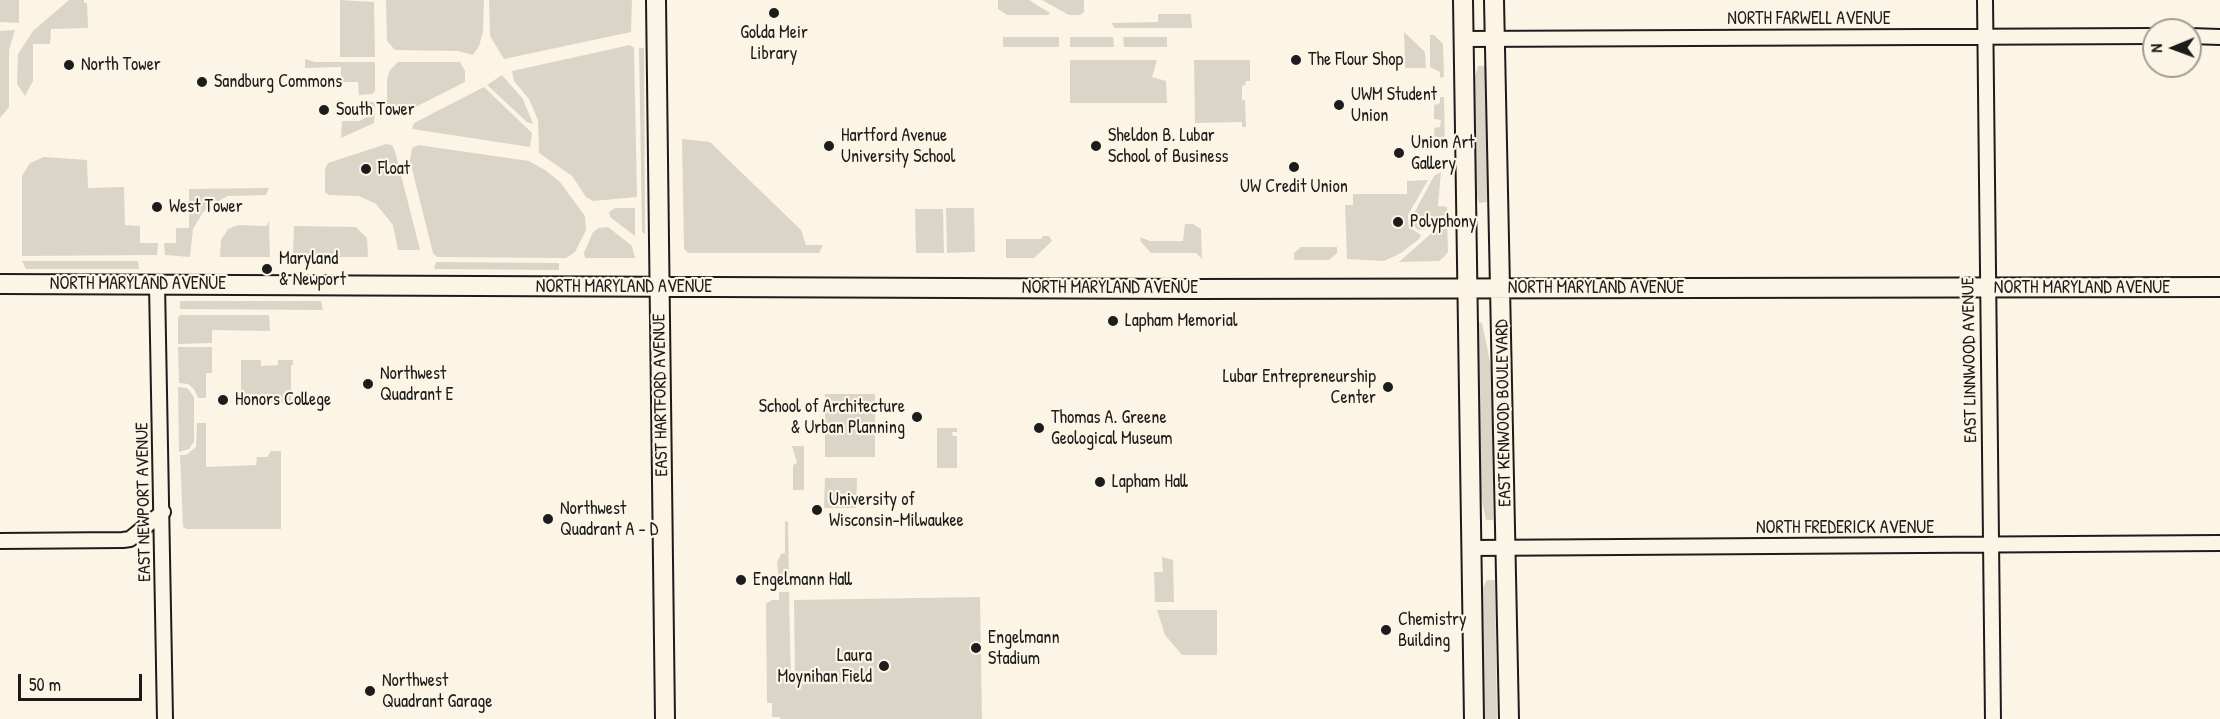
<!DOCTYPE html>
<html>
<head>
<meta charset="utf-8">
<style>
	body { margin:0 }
	#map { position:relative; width:2220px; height:719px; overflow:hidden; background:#fcf5e5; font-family:"Patrick Hand",sans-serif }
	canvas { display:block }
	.north { position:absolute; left:2142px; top:18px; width:60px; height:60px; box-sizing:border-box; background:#fcf5e5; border:2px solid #a29e95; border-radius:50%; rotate:269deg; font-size:16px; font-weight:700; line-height:24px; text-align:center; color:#1c1c1c }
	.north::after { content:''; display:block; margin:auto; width:21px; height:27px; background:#1c1c1c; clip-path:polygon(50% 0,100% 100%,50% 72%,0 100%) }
	.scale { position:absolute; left:18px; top:674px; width:124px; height:27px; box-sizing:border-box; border:3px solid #1c1c1c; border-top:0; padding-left:8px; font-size:18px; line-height:21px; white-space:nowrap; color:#1c1c1c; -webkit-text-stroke:4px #fcf5e5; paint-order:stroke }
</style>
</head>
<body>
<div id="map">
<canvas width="2220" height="719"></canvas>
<div class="north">N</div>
<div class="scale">50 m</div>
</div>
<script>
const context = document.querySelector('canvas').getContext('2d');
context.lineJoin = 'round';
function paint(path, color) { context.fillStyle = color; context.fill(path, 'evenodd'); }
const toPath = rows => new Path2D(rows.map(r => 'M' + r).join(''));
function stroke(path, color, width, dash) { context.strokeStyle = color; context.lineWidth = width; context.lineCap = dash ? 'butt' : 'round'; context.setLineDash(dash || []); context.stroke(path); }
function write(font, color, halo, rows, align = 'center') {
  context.font = font + ' "Patrick Hand",sans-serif'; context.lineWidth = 4.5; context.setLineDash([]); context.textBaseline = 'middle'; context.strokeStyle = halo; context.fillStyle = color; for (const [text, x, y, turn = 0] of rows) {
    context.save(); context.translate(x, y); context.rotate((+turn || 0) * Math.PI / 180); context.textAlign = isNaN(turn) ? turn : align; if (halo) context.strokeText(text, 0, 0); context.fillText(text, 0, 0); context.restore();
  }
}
const green = toPath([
	[0,0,19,0,19,23,0,22],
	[69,0,84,0,84,3,87,3,88,28,51,29,50,44,33,44,33,81,25,96,17,84,18,54,33,31],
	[340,0,374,2,375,57,340,57],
	[386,0,484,0,483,32,479,46,473,55,458,51,395,50,387,41],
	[489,0,632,0,631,32,504,59,490,36],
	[998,0,1029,0,1050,13,1048,15,1007,15,998,9],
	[1042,0,1084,0,1084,12,1080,15,1069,15],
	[1158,14,1191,14,1192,28,1115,28,1111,23,1158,22],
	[15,30,9,50,9,107,0,118,0,31],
	[1404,32,1425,52,1426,68,1405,68],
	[1430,35,1434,35,1443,44,1444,77,1440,78,1440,72,1430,67],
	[1003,37,1059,37,1059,47,1003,47],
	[1070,37,1113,37,1114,47,1070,47],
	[1123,37,1167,37,1167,47,1124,47],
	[630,45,634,48,637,197,593,201,586,197,572,176,539,153,538,120,529,99,514,81,512,71],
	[639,48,644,48,645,234,642,232],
	[305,59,315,62,375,62,375,91,372,94,359,95,358,82,341,82,341,67,305,68],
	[1070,60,1157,60,1152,77,1166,81,1167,103,1070,103],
	[1194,60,1250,60,1250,81,1246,81,1245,85,1242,86,1242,100,1245,100,1246,127,1242,127,1242,122,1195,123],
	[398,62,460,62,465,71,465,82,400,115,392,116,387,110,387,79,390,70],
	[1478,66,1486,66,1487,202,1479,203,1474,188,1473,83],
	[502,75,523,99,533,124,527,122,487,85],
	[484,87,532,133,530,147,412,129,414,123],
	[1440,97,1444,97,1445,149,1441,150,1441,143,1435,142,1434,128,1440,127,1441,120,1434,119,1434,105,1440,103],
	[368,101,375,103,374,123,341,138,342,121,359,121,372,114],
	[682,139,710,142,801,230,806,245,823,245,819,253,688,253,684,249],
	[386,144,392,145,395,151,420,250,398,250,393,225,376,204,359,196,329,195,325,192,325,170,328,163],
	[418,145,529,161,545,170,560,182,585,216,586,230,575,252,566,258,437,257,433,253,410,161,412,148],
	[44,157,87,160,88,188,124,187,125,225,140,226,140,243,158,243,157,255,22,256,22,176,30,163],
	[1441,172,1438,206,1447,207,1447,215,1440,216,1428,229,1418,230,1413,225,1412,217,1434,176],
	[1428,180,1408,215,1409,227,1421,235,1419,239,1401,253,1384,261,1347,259,1345,205,1353,205,1353,194,1407,194,1407,181],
	[269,188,266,195,228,196,215,203,203,212,193,229,190,257,165,255,164,243,176,243,176,228,189,228,189,189],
	[615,208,635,208,635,236,610,217,609,212],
	[946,208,974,208,975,252,947,253],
	[915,209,943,209,944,253,916,253],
	[1447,219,1448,252,1443,258,1439,261,1399,262,1435,230,1442,220],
	[269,220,270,257,220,257,221,240,228,229,238,225,267,226],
	[1185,224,1193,224,1201,229,1202,259,1196,253,1151,253,1141,242,1140,237,1150,241,1183,241],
	[294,226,356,227,367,238,368,257,293,257],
	[608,227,632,246,635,258,585,258,584,253,593,232,599,228],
	[1043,236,1049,236,1052,241,1034,258,1006,258,1006,239,1041,239],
	[1301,247,1337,247,1337,253,1329,260,1294,260,1294,253],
	[22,261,138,261,139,269,26,269],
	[436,262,559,263,559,270,434,269],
	[180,301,321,301,323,310,180,309],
	[181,315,269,315,270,331,212,330,212,343,178,344,178,317],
	[1476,322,1482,323,1492,371,1493,520,1486,520,1476,472],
	[178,347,212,347,212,373,206,373,206,398,198,398,194,389,188,384,179,383],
	[241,360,261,360,261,366,278,365,278,360,293,360,293,365,291,365,291,403,241,404],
	[178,387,187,388,194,397,194,442,189,449,179,452],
	[825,394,875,394,875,457,825,457],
	[197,423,206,423,206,467,256,465,257,457,267,457,271,451,281,451,281,529,187,529,183,527,180,455,186,455,196,447],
	[937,428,957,428,957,432,952,432,953,436,957,436,957,468,937,468],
	[792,446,804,446,804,490,793,490,793,465,797,463],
	[825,478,857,478,856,508,824,508],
	[785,521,788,522,789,580,779,581,777,562,781,554,785,553],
	[1162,557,1173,560,1174,602,1155,602,1154,572,1163,572],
	[1487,580,1495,580,1497,719,1479,719,1477,598],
	[779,592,789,592,791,685,795,684,794,600,980,597,982,719,780,719,780,717,772,717,772,703,767,703,766,604,772,600,779,600],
	[1157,610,1217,610,1217,655,1182,655,1165,635]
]);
const minor = toPath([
	[1985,0,1993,719],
	[2190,36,2220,37],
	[1464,39,2154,36],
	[157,284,165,719],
	[0,541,123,540,130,539,163,512],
	[1471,548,2220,543]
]);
const tertiary = toPath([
	[656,0,665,719],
	[1463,0,1474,719],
	[1494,0,1509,719],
	[0,284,1193,289,2220,287]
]);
const markers = [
	[774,13,6,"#1c1c1c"],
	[1296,60,6,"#1c1c1c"],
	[69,65,6,"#1c1c1c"],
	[202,82,6,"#1c1c1c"],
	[1339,105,6,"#1c1c1c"],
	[324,110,6,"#1c1c1c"],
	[829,146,6,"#1c1c1c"],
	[1096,146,6,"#1c1c1c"],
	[1399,153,6,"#1c1c1c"],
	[1294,167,6,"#1c1c1c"],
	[366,169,6,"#1c1c1c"],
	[157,207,6,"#1c1c1c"],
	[1398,222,6,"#1c1c1c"],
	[267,269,6,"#1c1c1c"],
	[1113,321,6,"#1c1c1c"],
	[368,384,6,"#1c1c1c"],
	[1388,387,6,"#1c1c1c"],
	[223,400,6,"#1c1c1c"],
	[917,417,6,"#1c1c1c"],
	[1039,428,6,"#1c1c1c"],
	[1100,482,6,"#1c1c1c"],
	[817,510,6,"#1c1c1c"],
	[548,519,6,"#1c1c1c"],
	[741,580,6,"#1c1c1c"],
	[1386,630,6,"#1c1c1c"],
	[976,648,6,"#1c1c1c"],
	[884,666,6,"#1c1c1c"],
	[370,691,6,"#1c1c1c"]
];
const streetNames = [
	["NORTH FARWELL AVENUE",1809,19],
	["NORTH MARYLAND AVENUE",138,284],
	["NORTH MARYLAND AVENUE",624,287],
	["NORTH MARYLAND AVENUE",1110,288],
	["NORTH MARYLAND AVENUE",1596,288],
	["NORTH MARYLAND AVENUE",2082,288],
	["EAST LINNWOOD AVENUE",1970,360,-91],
	["EAST HARTFORD AVENUE",661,395,-91],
	["EAST KENWOOD BOULEVARD",1504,413,-91],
	["EAST NEWPORT AVENUE",144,502,-91],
	["NORTH FREDERICK AVENUE",1845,528]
];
const poiNames = [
	["Golda Meir",774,33,"center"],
	["Library",774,54,"center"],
	["The Flour Shop",1308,60],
	["North Tower",81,65],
	["Sandburg Commons",214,82],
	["UWM Student",1351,95],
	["Union",1351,116],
	["South Tower",336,110],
	["Hartford Avenue",841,136],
	["University School",841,157],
	["Sheldon B. Lubar",1108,136],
	["School of Business",1108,157],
	["Union Art",1411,143],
	["Gallery",1411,164],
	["Float",378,169],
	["UW Credit Union",1294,187,"center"],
	["West Tower",169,207],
	["Polyphony",1410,222],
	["Maryland",279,259],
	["& Newport",279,280],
	["Lapham Memorial",1125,321],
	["Northwest",380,374],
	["Quadrant E",380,395],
	["Lubar Entrepreneurship",1376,377,"right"],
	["Center",1376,398,"right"],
	["Honors College",235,400],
	["School of Architecture",905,407,"right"],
	["& Urban Planning",905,428,"right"],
	["Thomas A. Greene",1051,418],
	["Geological Museum",1051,439],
	["Lapham Hall",1112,482],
	["University of",829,500],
	["Wisconsin-Milwaukee",829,521],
	["Northwest",560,509],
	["Quadrant A - D",560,530],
	["Engelmann Hall",753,580],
	["Chemistry",1398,620],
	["Building",1398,641],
	["Engelmann",988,638],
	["Stadium",988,659],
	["Laura",872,656,"right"],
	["Moynihan Field",872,677,"right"],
	["Northwest",382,681],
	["Quadrant Garage",382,702]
];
paint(green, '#dbd5c8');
stroke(minor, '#1c1c1c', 18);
stroke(tertiary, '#1c1c1c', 22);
stroke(minor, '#fcf5e5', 14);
stroke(tertiary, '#fcf5e5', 18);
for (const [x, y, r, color] of markers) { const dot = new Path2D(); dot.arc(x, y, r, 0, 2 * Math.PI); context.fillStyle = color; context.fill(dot); stroke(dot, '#fcf5e5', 2); }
write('18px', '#1c1c1c', '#fcf5e5', streetNames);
write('18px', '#1c1c1c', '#fcf5e5', poiNames, 'left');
</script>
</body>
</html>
